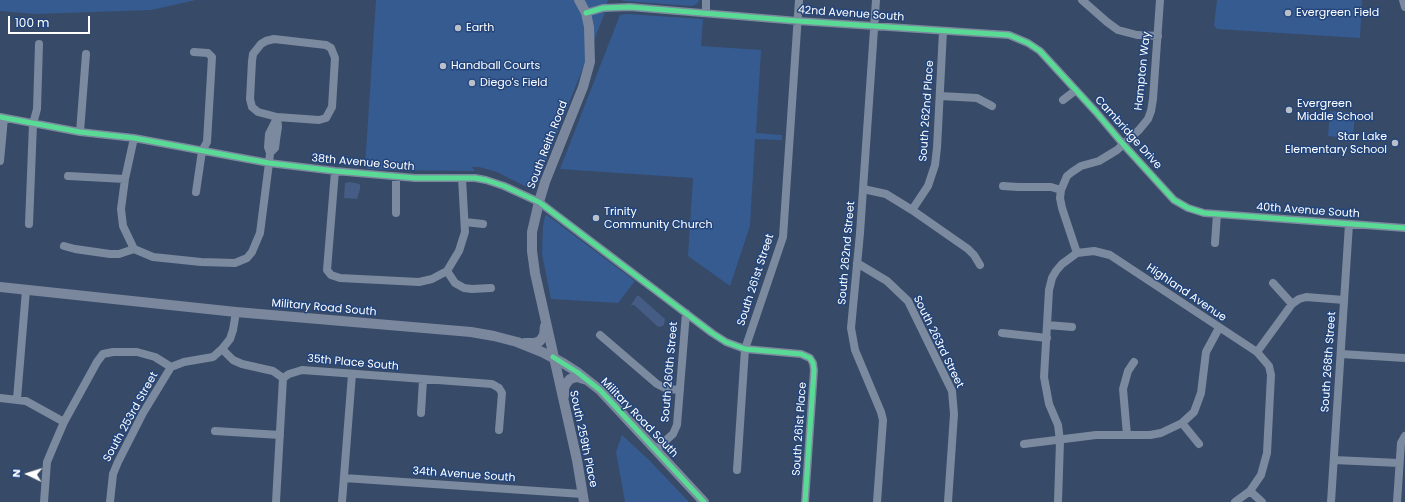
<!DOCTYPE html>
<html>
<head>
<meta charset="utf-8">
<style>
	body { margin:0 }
	#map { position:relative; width:1405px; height:502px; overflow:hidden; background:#374a67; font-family:Poppins,sans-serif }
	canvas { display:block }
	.north { position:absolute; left:8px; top:454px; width:40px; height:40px; -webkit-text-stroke:3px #23457b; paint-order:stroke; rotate:274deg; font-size:11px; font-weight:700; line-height:16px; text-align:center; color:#fff }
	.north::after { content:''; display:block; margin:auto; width:14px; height:18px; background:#fff; clip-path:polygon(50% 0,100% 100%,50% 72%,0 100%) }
	.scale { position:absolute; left:8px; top:16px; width:82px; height:18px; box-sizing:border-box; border:2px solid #fff; border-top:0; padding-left:5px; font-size:12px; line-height:14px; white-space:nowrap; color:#fff; -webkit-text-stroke:3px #23457b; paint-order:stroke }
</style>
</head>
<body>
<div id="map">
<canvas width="1405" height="502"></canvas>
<div class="north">N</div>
<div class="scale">100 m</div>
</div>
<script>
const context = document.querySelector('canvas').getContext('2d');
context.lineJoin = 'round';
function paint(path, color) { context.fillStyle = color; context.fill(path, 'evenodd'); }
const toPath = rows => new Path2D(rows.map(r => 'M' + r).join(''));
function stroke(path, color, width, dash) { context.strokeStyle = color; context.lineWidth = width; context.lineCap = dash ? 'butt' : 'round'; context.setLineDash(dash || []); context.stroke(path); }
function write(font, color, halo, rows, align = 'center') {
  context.font = font + ' Poppins,sans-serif'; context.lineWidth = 3; context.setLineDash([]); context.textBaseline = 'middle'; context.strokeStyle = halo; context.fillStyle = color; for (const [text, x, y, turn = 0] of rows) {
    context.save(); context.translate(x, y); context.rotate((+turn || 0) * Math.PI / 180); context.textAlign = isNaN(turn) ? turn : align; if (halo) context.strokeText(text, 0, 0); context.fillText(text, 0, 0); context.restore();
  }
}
const green = toPath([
	[0,0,196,0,151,10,35,14,0,11],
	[376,0,608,0,604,15,536,186,529,188,497,172,479,167,472,167,475,171,391,170,368,169,365,166],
	[622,0,699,0,697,4,692,6,623,1],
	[1217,0,1362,0,1360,38,1217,29,1214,25],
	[627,14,703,19,701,46,761,50,756,133,782,135,782,140,755,139,750,226,730,286,688,256,693,178,560,169,620,15],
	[1330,111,1355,113,1353,138,1328,136],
	[547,215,635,281,618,303,551,299,542,254,543,226,545,216],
	[622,435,649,460,689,502,625,502,616,452]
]);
const water = toPath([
	[350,182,360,184,360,189,357,199,344,198,345,183],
	[637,296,639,296,665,319,664,325,660,327,657,326,634,305,631,305]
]);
const minor = toPath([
	[876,0,860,233,851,328,855,350,881,412,883,420,877,502],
	[1082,0,1107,22,1118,30,1137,35,1158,36],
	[1403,0,1405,7],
	[586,13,603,8,630,7,798,21,1009,35,1028,43,1040,51,1096,112,1123,144,1174,200,1188,208,1204,213,1217,214,1405,228],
	[706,13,706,0],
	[274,39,326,45,331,48,335,58,332,107,326,118,319,120,277,117,258,112,252,107,250,99,252,61,253,54,261,44,266,41,274,39],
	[194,52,208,53,212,57,207,142,202,151,196,192],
	[940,96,977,98,992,106],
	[1063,100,1076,90],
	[0,117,80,132,134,138,269,163,335,171,415,178,475,178,486,180,504,186,539,202,712,333,726,342,745,349,801,354,810,358,813,363,814,370,805,502],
	[80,132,86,54],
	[270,153,268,147,269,134,277,118],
	[0,161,4,118],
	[335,171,327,270,331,275,340,278,419,282,432,279,447,271],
	[68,176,125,179],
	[1003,186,1018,187,1051,187,1061,190],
	[863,189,886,194,912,210,968,249,974,255,980,265],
	[912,210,928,186,935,165,937,148,943,31],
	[396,213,396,177],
	[465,222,483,224],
	[29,224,33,124,37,109,39,44],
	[1215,243,1217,214],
	[64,246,75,249,110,254,119,254,134,249,153,257,201,262,235,263,247,258,252,252,260,233,269,163,270,153,275,148,276,140,278,127,277,117],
	[134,249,123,226,121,209,125,179,134,138],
	[1077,253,1094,251,1110,255,1257,352,1269,366,1271,375,1267,453,1261,475,1250,491,1235,502],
	[857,263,887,281,908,301,952,391,954,414,948,502],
	[447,271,459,251,465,232,462,178],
	[447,271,455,283,464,288,472,289,491,288],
	[1273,283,1292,304],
	[1047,325,1072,327],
	[1002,333,1047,338],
	[600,335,657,384,667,389,680,390],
	[222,349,230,339,233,330,236,312],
	[1257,352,1292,304,1299,299,1306,297,1344,300],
	[1341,354,1405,358],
	[171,367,184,362,213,357,222,349,233,360,242,364,273,371,283,378],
	[283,378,289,374,302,370,492,384,499,388,502,393,499,430],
	[0,398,26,401,64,422],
	[17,399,26,290],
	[421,413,423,380],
	[1182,423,1199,444],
	[215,431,280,435],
	[1127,435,1123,389,1128,371,1134,362],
	[1024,444,1096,435,1150,435,1161,433,1182,423,1194,412,1201,393,1206,352,1219,328],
	[656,449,673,434,677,425,686,313],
	[1334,460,1399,463],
	[737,470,745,349,783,237,799,0],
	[344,478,582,494],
	[1250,491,1262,502],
	[44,502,47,462,52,450,64,422,97,362,103,354,113,352,137,352,155,357,171,367],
	[110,502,113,474,118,462,143,413,171,367],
	[276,502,283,378],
	[342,502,352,374],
	[1058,502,1060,441,1058,425,1049,404,1044,377,1049,290,1052,278,1056,271,1062,264,1077,253,1062,208,1060,198,1061,190,1067,176,1072,172,1081,166,1099,161,1117,150,1139,130,1148,119,1151,111,1153,99,1160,0],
	[1331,502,1349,224],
	[1397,502,1401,443,1405,436]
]);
const major = toPath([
	[579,0,586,13,589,27,590,62,583,87,545,182,539,202,532,232,532,251,535,273,577,460,584,502],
	[0,287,236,312,471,332,494,336,517,342,542,352,563,363,577,372,600,390,704,502],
	[525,343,535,343,540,341,544,335,545,326],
	[564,396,564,388,566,384,570,379,577,377,587,380]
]);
const cycleway = toPath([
	[586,13,603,8,630,7,798,21,1009,35,1028,43,1040,51,1096,112,1123,144,1174,200,1188,208,1204,213,1217,214,1405,228],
	[0,117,80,132,134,138,269,163,335,171,415,178,475,178,486,180,504,186,539,202,712,333,726,342,745,349,801,354,810,358,813,363,814,370,805,502],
	[553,357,577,372,600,390,704,502]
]);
const markers = [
	[1288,13,4,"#b9c0ca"],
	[458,28,4,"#b9c0ca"],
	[443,66,4,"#b9c0ca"],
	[472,83,4,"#b9c0ca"],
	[1289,110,4,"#b9c0ca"],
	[1395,143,4,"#b9c0ca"],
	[596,218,4,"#b9c0ca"]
];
const poiNames = [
	["Evergreen Field",1296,13],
	["Earth",466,28],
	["Handball Courts",451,66],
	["Diego's Field",480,83],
	["Evergreen",1297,104],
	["Middle School",1297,117],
	["Star Lake",1387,137,"right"],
	["Elementary School",1387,150,"right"],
	["Trinity",604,212],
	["Community Church",604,225]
];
const streetNames = [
	["42nd Avenue South",851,14,4],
	["Hampton Way",1143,71,-84],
	["South 262nd Place",927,111,-86],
	["Cambridge Drive",1128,133,48],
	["South Reith Road",548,145,-69],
	["38th Avenue South",363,163,5],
	["40th Avenue South",1308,211,4],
	["South 262nd Street",847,253,-85],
	["South 261st Street",756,280,-72],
	["Highland Avenue",1186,293,34],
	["Military Road South",324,308,5],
	["South 263rd Street",938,342,64],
	["South 268th Street",1329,362,-86],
	["35th Place South",353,363,5],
	["South 260th Street",670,372,-85],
	["South 253rd Street",131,417,-61],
	["Military Road South",639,418,46],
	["South 261st Place",800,429,-86],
	["South 259th Place",583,439,78],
	["34th Avenue South",464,475,4]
];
paint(green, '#365b91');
paint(water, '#455d84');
stroke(minor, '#7b8a9e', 8);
stroke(major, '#7a879d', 10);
stroke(cycleway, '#5adb95', 5);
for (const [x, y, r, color] of markers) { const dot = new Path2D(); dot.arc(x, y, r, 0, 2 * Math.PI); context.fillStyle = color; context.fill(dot); stroke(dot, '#23457b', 1.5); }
write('11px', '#fff', '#23457b', poiNames, 'left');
write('11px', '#fff', '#23457b', streetNames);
</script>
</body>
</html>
